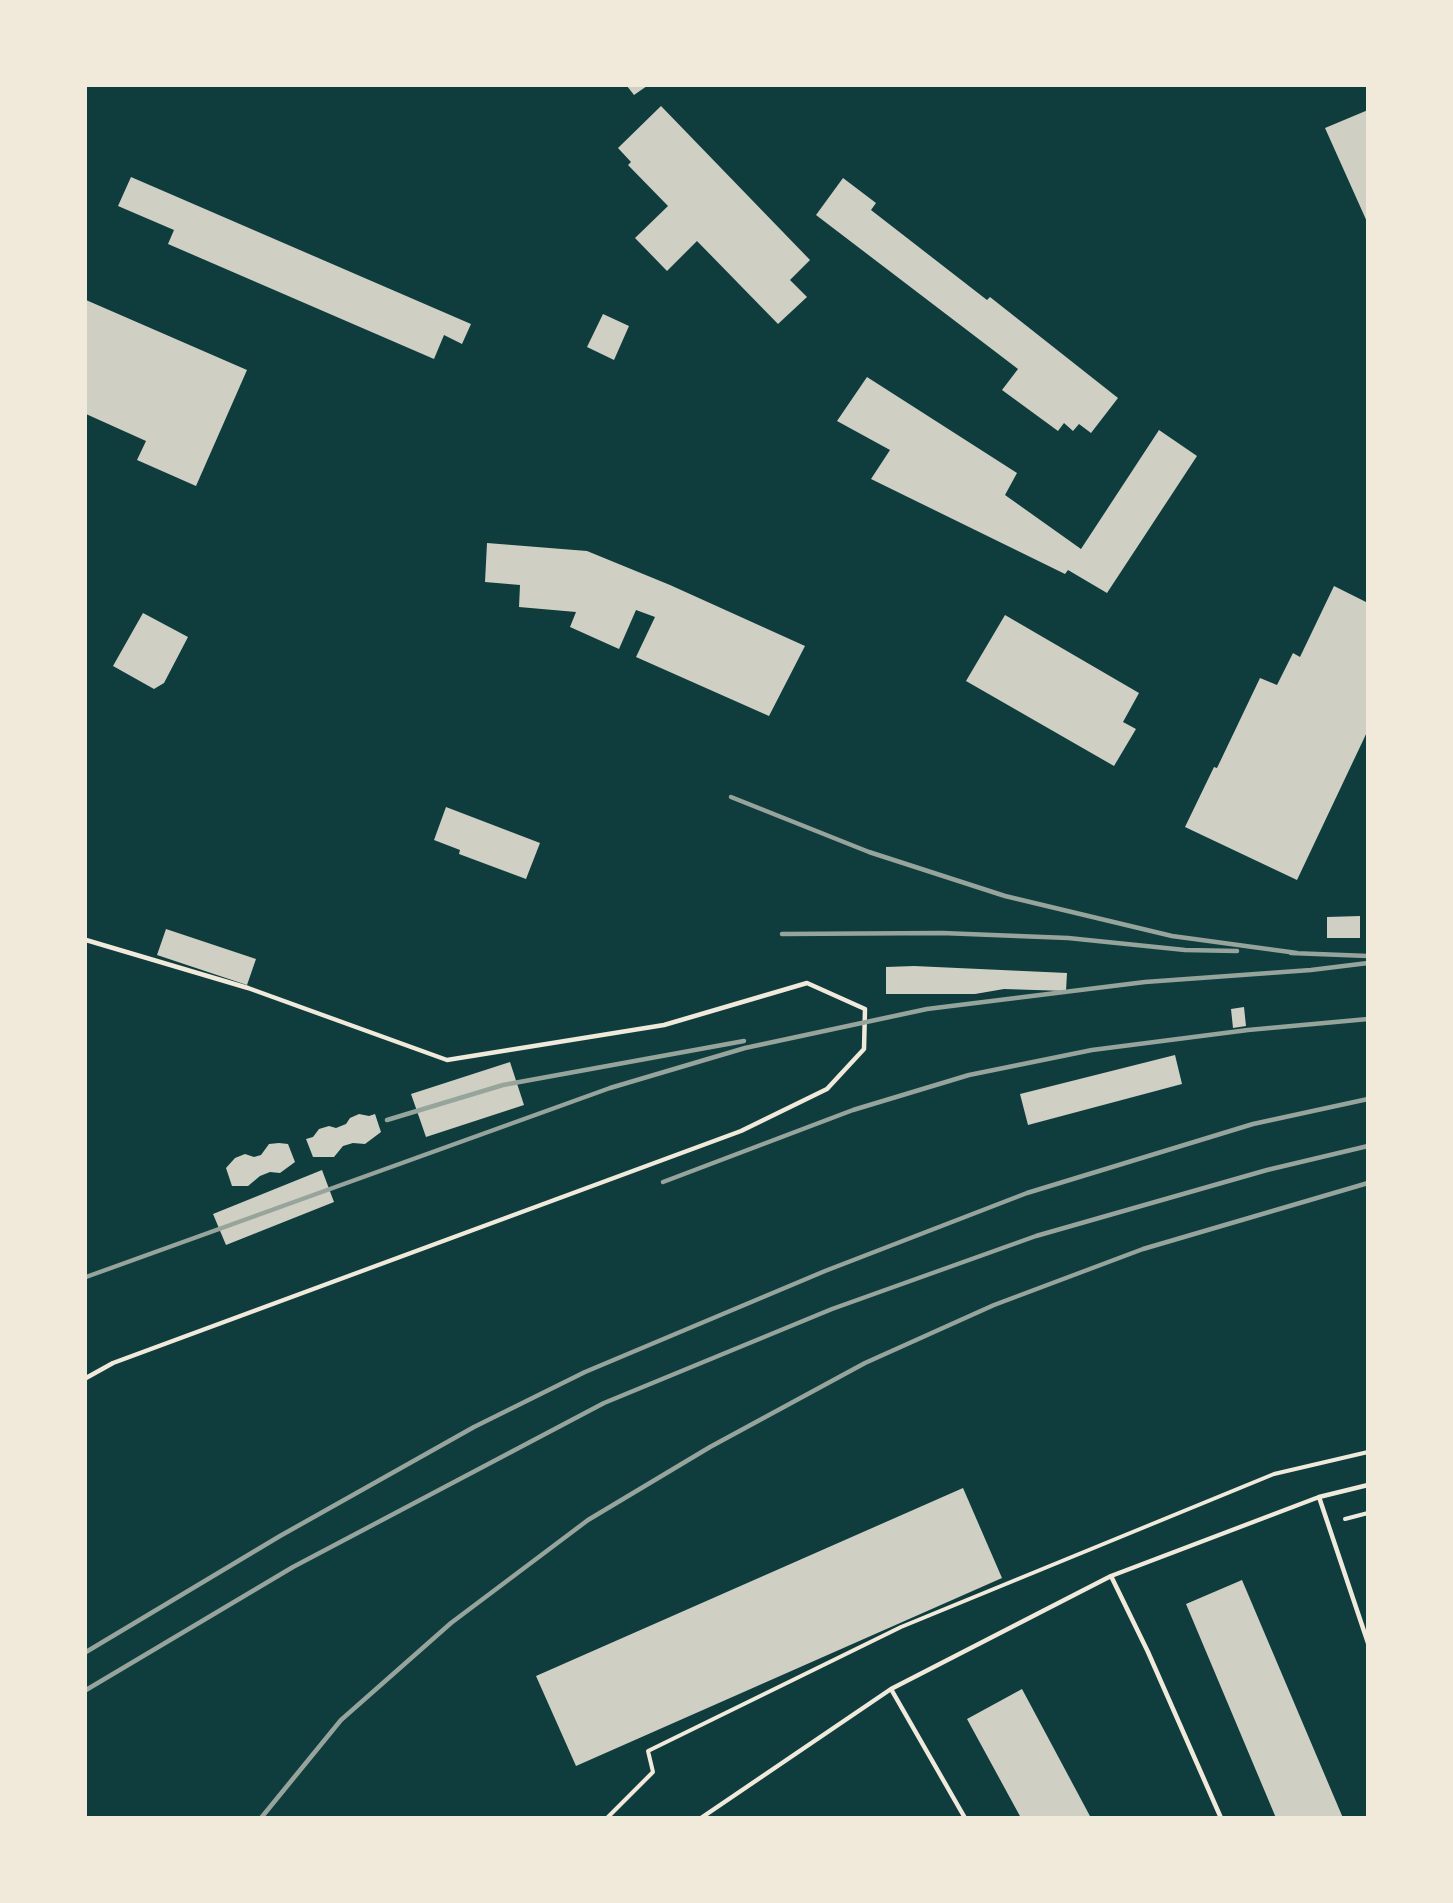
<!DOCTYPE html>
<html>
<head>
<meta charset="utf-8">
<style>
	body { margin:0 }
	#map { position:relative; width:1453px; height:1903px; overflow:hidden; background:#0f3d3e; font-family:"Exo 2",sans-serif }
	canvas { display:block }
	.frame { position:absolute; inset:0; border:87px solid #f1e9da; pointer-events:none }
</style>
</head>
<body>
<div id="map">
<canvas width="1453" height="1903"></canvas>
<div class="frame"></div>
</div>
<script>
const context = document.querySelector('canvas').getContext('2d');
context.lineJoin = 'round';
function paint(path, color) { context.fillStyle = color; context.fill(path, 'evenodd'); }
const toPath = rows => new Path2D(rows.map(r => 'M' + r).join(''));
function stroke(path, color, width, dash) { context.strokeStyle = color; context.lineWidth = width; context.lineCap = dash ? 'butt' : 'round'; context.setLineDash(dash || []); context.stroke(path); }
const building = toPath([
	[627,86,647,86,634,95],
	[661,106,810,260,790,280,807,297,778,324,697,241,667,271,635,238,668,206,628,165,631,162,618,148],
	[1368,110,1368,224,1325,128],
	[131,177,471,324,462,344,444,335,434,359,168,244,174,230,118,206],
	[843,178,876,203,871,210,987,300,990,297,1118,398,1091,433,1079,424,1073,431,1064,423,1058,431,1002,390,1018,369,816,215],
	[86,300,247,370,196,486,137,460,146,441,86,414],
	[603,314,629,326,614,360,587,347],
	[867,377,1017,473,1005,495,1081,549,1159,430,1197,456,1107,593,1068,570,1065,574,871,479,890,450,837,421],
	[487,543,587,551,670,585,805,646,769,716,636,657,655,617,636,610,619,649,570,627,576,612,519,607,520,585,485,582],
	[1334,586,1368,603,1368,730,1297,880,1185,827,1214,767,1217,768,1260,678,1277,685,1293,653,1300,657],
	[143,613,188,637,164,683,154,689,113,666],
	[1005,615,1139,693,1123,722,1136,729,1114,766,966,681],
	[446,807,540,843,526,879,459,854,460,850,434,840],
	[1360,916,1360,938,1327,938,1327,917],
	[166,929,256,959,247,985,157,955],
	[914,966,1067,973,1066,991,1004,989,975,994,886,994,886,967],
	[1244,1007,1246,1026,1233,1028,1231,1009],
	[1175,1055,1182,1084,1028,1125,1020,1094],
	[510,1062,524,1105,426,1137,411,1094],
	[359,1114,369,1116,375,1114,381,1132,365,1144,353,1143,343,1146,334,1157,313,1157,306,1139,313,1137,319,1129,329,1126,336,1128,346,1124,350,1118],
	[279,1143,288,1144,295,1162,280,1173,270,1172,260,1176,248,1186,232,1186,226,1168,235,1158,245,1154,254,1157,261,1155,269,1144],
	[322,1170,334,1202,226,1245,213,1214],
	[963,1488,1002,1578,576,1766,536,1676],
	[1242,1580,1343,1818,1276,1818,1186,1604],
	[1022,1689,1091,1818,1021,1818,967,1719]
]);
const path = toPath([
	[1345,1519,1368,1513],
	[607,1818,653,1772,648,1751,901,1627,1274,1474,1368,1452]
]);
const service = toPath([
	[86,940,248,988,447,1060,664,1025,807,983,865,1009,864,1049,827,1089,741,1131,113,1363,86,1378],
	[1319,1497,1368,1643],
	[1111,1576,1148,1652,1221,1818],
	[891,1689,965,1818],
	[701,1818,891,1689,1111,1576,1319,1497,1368,1485]
]);
const rail = toPath([
	[731,797,869,852,1005,896,1172,936,1297,953],
	[782,934,942,933,1068,938,1185,950,1237,951],
	[1291,953,1368,956],
	[387,1120,503,1085,744,1041],
	[663,1182,853,1110,969,1075,1092,1050,1248,1030,1368,1019],
	[86,1277,610,1088,745,1048,927,1009,1145,982,1311,970,1368,963],
	[86,1652,280,1536,474,1427,585,1372,825,1271,1027,1193,1253,1124,1368,1099],
	[86,1690,293,1567,604,1403,832,1309,1036,1236,1267,1170,1368,1146],
	[261,1818,341,1720,451,1623,588,1520,710,1447,865,1363,994,1305,1143,1249,1368,1183]
]);
paint(building, '#cfcfc3');
stroke(path, '#f1e9da', 4);
stroke(service, '#f1e9da', 4.5);
stroke(rail, '#97a49c', 4.5);
</script>
</body>
</html>
